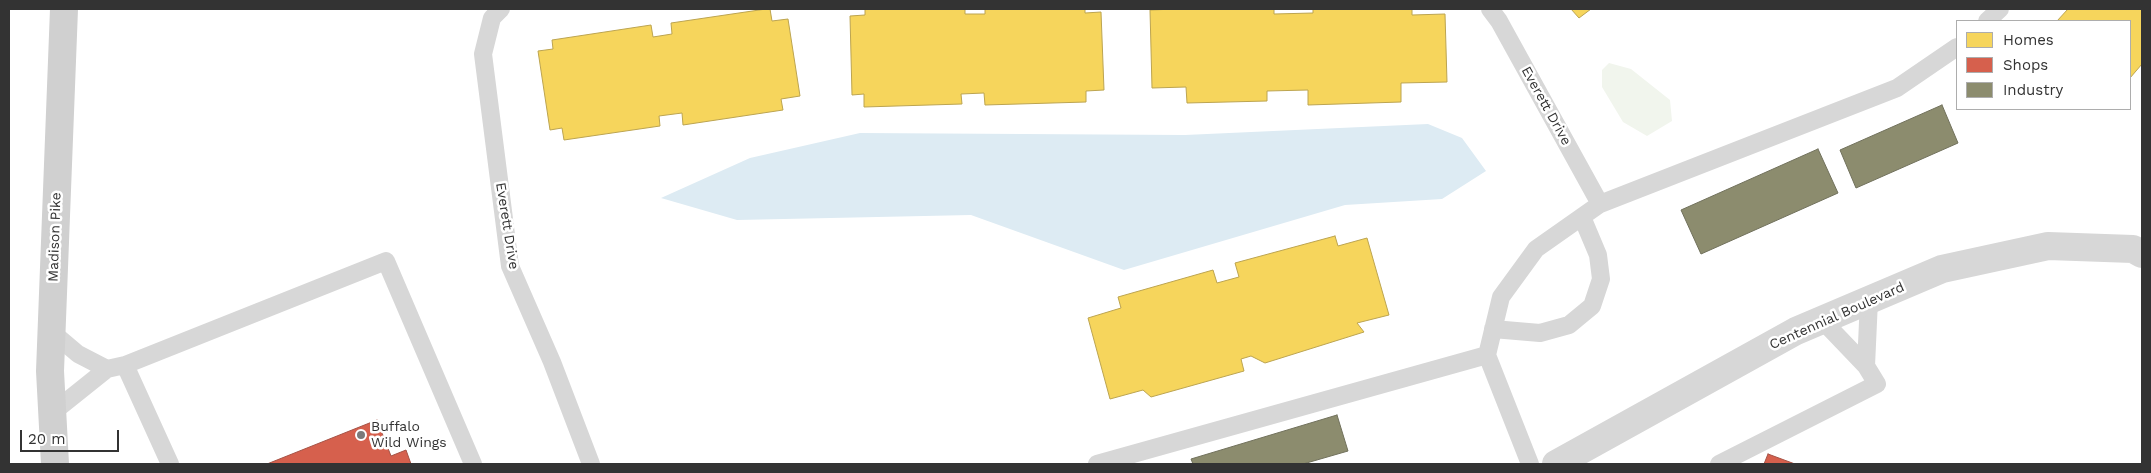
<!DOCTYPE html>
<html>
<head>
<meta charset="utf-8">
<style>
	body { margin:0 }
	#map { position:relative; width:2151px; height:473px; overflow:hidden; background:#fff; font-family:"Work Sans",sans-serif }
	canvas { display:block }
	.frame { position:absolute; inset:0; border:10px solid #333; pointer-events:none }
	.legend { position:absolute; left:1956px; top:20px; width:175px; height:90px; box-sizing:border-box; background:#fff; border:1px solid #adadad; margin:0; padding:6px 9px; list-style:none; font-size:15px; color:#333 }
	.legend li { display:flex; align-items:center; gap:10px; height:25px }
	.legend b { width:25px; border:1px solid #adadad }
	.scale { position:absolute; left:20px; top:430px; width:99px; height:22px; box-sizing:border-box; border:2px solid #333; border-top:0; padding-left:6px; font-size:15px; line-height:18px; white-space:nowrap; color:#333; -webkit-text-stroke:4px #fff; paint-order:stroke }
</style>
</head>
<body>
<div id="map">
<canvas width="2151" height="473"></canvas>
<div class="frame"></div>
<ul class="legend">
<li><b style="height:14px;background:#f6d55c"></b>Homes</li>
<li><b style="height:14px;background:#d6604d"></b>Shops</li>
<li><b style="height:14px;background:#8c8c6e"></b>Industry</li>
</ul>
<div class="scale">20 m</div>
</div>
<script>
const context = document.querySelector('canvas').getContext('2d');
context.lineJoin = 'round';
function paint(path, color) { context.fillStyle = color; context.fill(path, 'evenodd'); }
const toPath = rows => new Path2D(rows.map(r => 'M' + r).join(''));
function stroke(path, color, width, dash) { context.strokeStyle = color; context.lineWidth = width; context.lineCap = dash ? 'butt' : 'round'; context.setLineDash(dash || []); context.stroke(path); }
function write(font, color, halo, rows, align = 'center') {
  context.font = font + ' "Work Sans",sans-serif'; context.lineWidth = 5; context.setLineDash([]); context.textBaseline = 'middle'; context.strokeStyle = halo; context.fillStyle = color; for (const [text, x, y, turn = 0] of rows) {
    context.save(); context.translate(x, y); context.rotate((+turn || 0) * Math.PI / 180); context.textAlign = isNaN(turn) ? turn : align; if (halo) context.strokeText(text, 0, 0); context.fillText(text, 0, 0); context.restore();
  }
}
const green = toPath([
	[1609,63,1631,69,1670,100,1672,121,1647,136,1623,122,1602,87,1602,70]
]);
const water = toPath([
	[1428,124,1462,138,1486,171,1442,199,1345,205,1124,270,971,215,737,220,661,198,750,158,860,133,1185,135]
]);
const homes = toPath([
	[766,9,770,9,772,21,788,19,800,96,781,99,783,110,683,125,682,113,659,116,660,126,564,140,562,128,550,130,538,51,553,49,552,40,651,25,653,37,672,34,671,23,766,9],
	[865,9,965,9,965,14,985,14,985,9,1085,9,1085,13,1101,12,1104,90,1086,91,1086,102,985,105,984,93,961,94,962,104,864,107,864,94,852,95,850,16,865,15,865,9],
	[1176,9,1274,9,1274,14,1313,13,1313,9,1412,9,1412,15,1445,14,1447,82,1401,83,1401,102,1308,105,1308,90,1267,91,1267,101,1187,103,1186,87,1152,88,1150,10,1176,9],
	[1571,9,1591,9,1579,18,1571,9],
	[2068,9,2142,9,2142,64,2130,78,2130,21,2057,21,2068,9],
	[1335,236,1338,246,1367,238,1389,315,1357,323,1364,332,1265,363,1251,356,1241,359,1244,371,1151,397,1143,390,1110,399,1088,318,1121,308,1118,297,1213,270,1217,283,1239,277,1235,263,1335,236]
]);
const shops = toPath([
	[377,420,391,456,406,450,411,464,267,464,377,420],
	[1768,454,1795,464,1764,464,1768,454]
]);
const industry = toPath([
	[1942,105,1958,143,1856,188,1840,150,1942,105],
	[1818,149,1838,193,1701,254,1681,210,1818,149],
	[1337,415,1348,451,1303,464,1193,464,1191,459,1337,415]
]);
const service = toPath([
	[501,9,492,18,483,54,510,266,552,362,591,464],
	[1490,9,1499,21,1600,204],
	[1987,21,2000,9],
	[1493,329,1540,333,1569,325,1592,306,1601,279,1598,255,1582,217],
	[52,332,78,354,107,369],
	[125,365,170,464],
	[1866,366,1869,300],
	[52,413,107,369,125,365,386,261,473,464],
	[1097,464,1487,355],
	[1530,464,1487,355,1501,297,1536,249,1600,204,1897,88,1957,47],
	[1719,464,1877,384,1866,366,1822,320]
]);
const minor = toPath([
	[1556,464,1796,331,1942,269,2048,246,2133,249,2142,254]
]);
const secondary = toPath([
	[55,464,50,371,64,9]
]);
const markers = [
	[361,435,5,"#7a7a7a"]
];
const streetNames = [
	["Everett Drive",1546,106,61],
	["Everett Drive",507,226,81],
	["Madison Pike",55,237,-88],
	["Centennial Boulevard",1837,316,-24]
];
const poiNames = [
	["Buffalo",371,427],
	["Wild Wings",371,443]
];
paint(green, '#f1f5ed');
paint(water, '#ddebf3');
paint(homes, '#f6d55c');
stroke(homes, '#bca450', 1);
paint(shops, '#d6604d');
stroke(shops, '#a55245', 1);
paint(industry, '#8c8c6e');
stroke(industry, '#71715c', 1);
stroke(service, '#d7d7d7', 18);
stroke(minor, '#d7d7d7', 28);
stroke(secondary, '#d0d0d0', 28);
for (const [x, y, r, color] of markers) { const dot = new Path2D(); dot.arc(x, y, r, 0, 2 * Math.PI); context.fillStyle = color; context.fill(dot); stroke(dot, '#fff', 2); }
write('14px', '#333', '#fff', streetNames);
write('14px', '#333', '#fff', poiNames, 'left');
</script>
</body>
</html>
